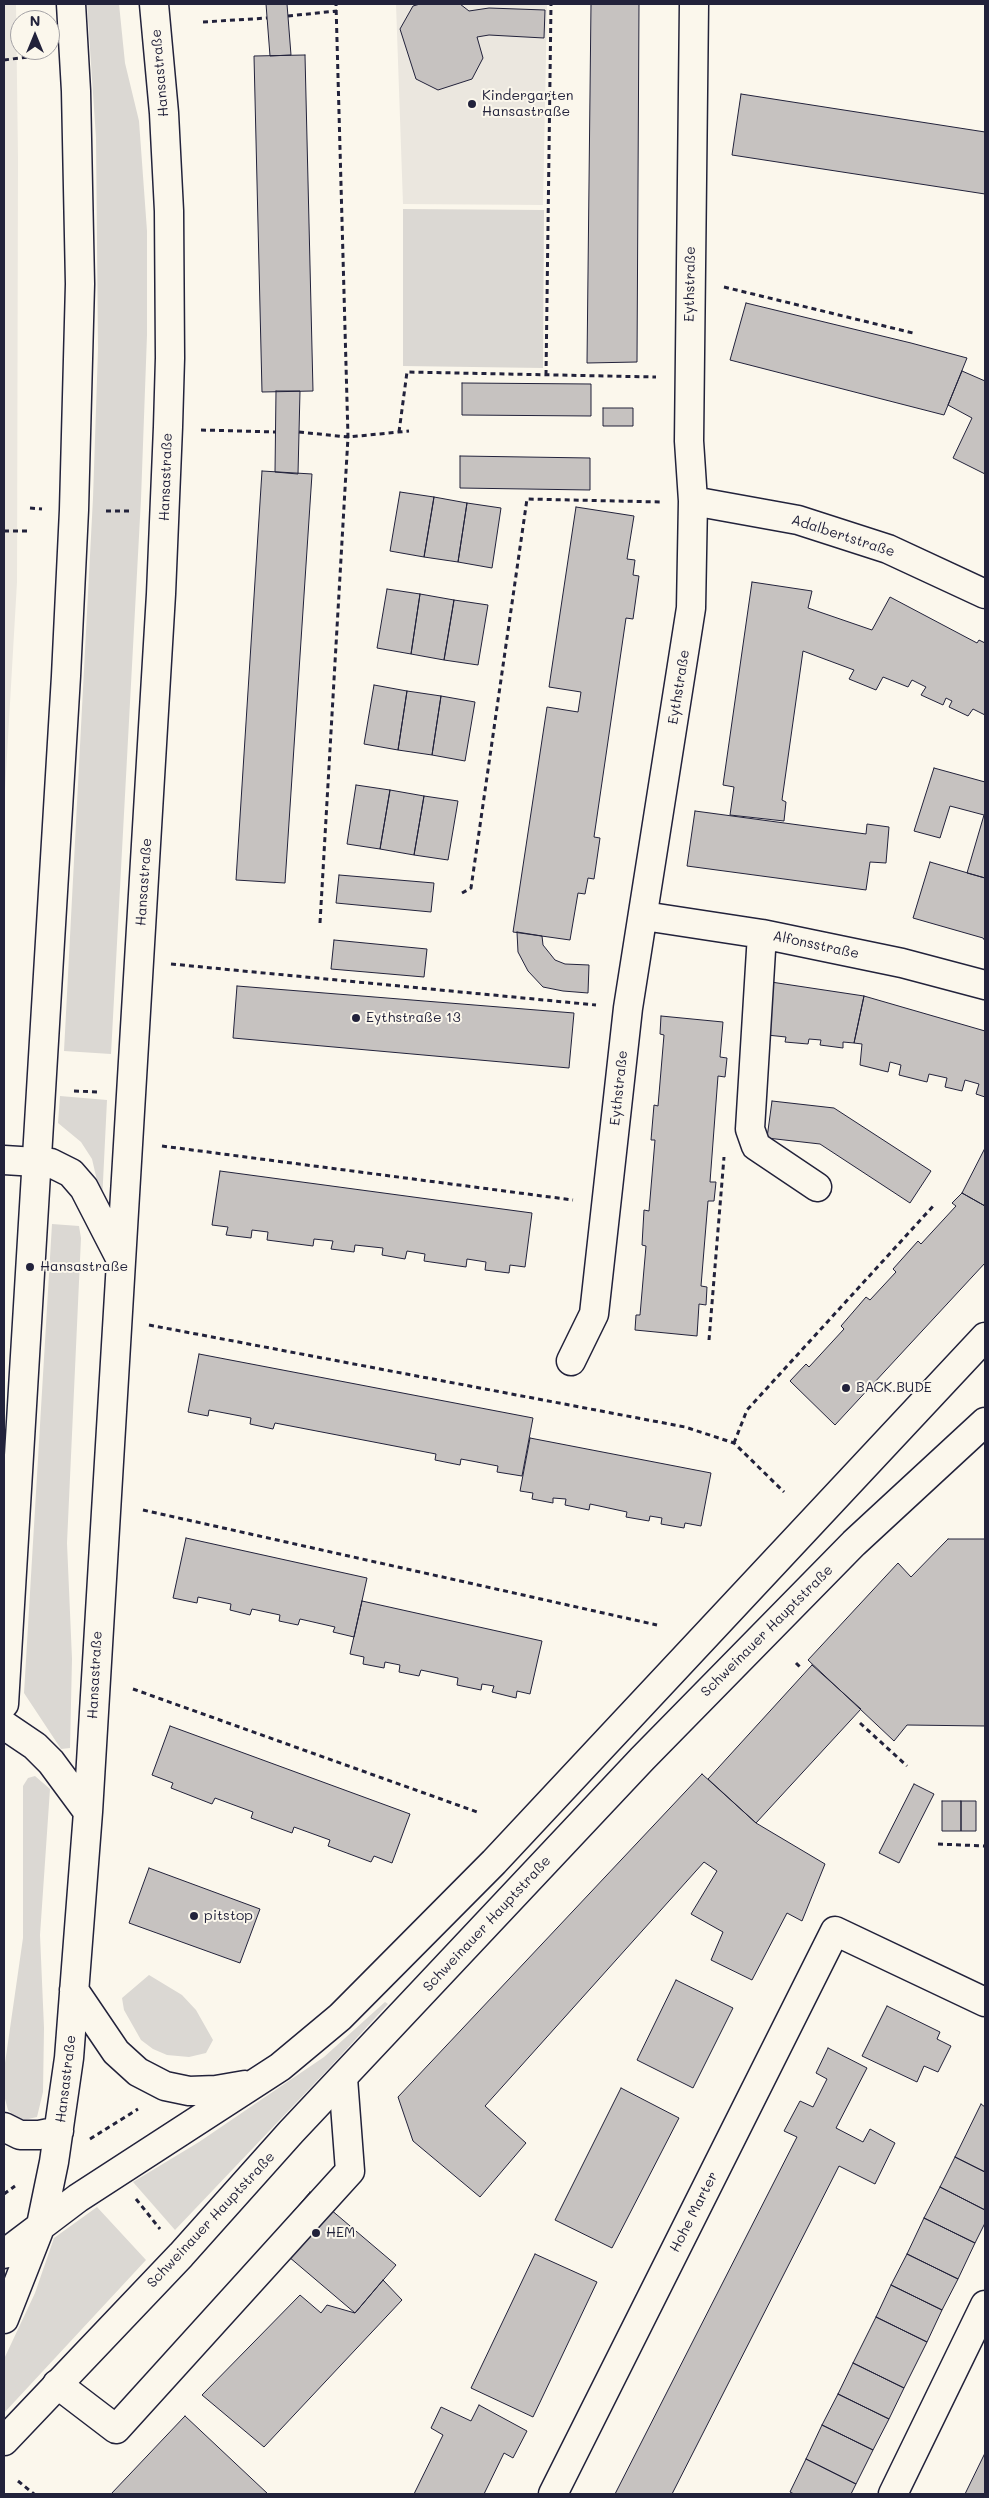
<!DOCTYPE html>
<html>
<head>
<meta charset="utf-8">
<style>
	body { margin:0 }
	#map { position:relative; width:989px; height:2498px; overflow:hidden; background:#fbf7ec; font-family:Mali,sans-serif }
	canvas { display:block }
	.frame { position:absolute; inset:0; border:5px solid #22223b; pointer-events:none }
	.north { position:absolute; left:10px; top:10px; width:50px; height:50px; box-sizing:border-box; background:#fbf7ec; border:1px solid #a4a2a5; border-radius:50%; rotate:0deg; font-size:14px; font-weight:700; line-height:20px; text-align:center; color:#22223b }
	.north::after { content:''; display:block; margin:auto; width:18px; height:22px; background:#22223b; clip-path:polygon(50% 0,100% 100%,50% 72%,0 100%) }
</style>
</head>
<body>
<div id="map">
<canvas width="989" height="2498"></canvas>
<div class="frame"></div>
<div class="north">N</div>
</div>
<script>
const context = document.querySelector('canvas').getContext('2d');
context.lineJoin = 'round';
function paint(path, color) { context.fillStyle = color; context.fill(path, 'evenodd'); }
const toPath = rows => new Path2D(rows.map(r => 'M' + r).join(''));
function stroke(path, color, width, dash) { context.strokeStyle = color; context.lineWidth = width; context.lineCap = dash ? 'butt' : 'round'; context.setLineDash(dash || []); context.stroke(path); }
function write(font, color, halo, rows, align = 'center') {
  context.font = font + ' Mali,sans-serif'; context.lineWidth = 4; context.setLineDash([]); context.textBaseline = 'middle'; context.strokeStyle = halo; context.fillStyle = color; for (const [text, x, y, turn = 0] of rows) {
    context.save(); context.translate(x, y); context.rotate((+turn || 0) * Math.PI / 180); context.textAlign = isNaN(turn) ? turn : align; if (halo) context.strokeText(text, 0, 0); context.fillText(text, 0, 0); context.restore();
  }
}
const built = toPath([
	[4,4,16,4,18,159,17,582,4,807],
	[396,4,547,4,543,205,403,204]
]);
const green = toPath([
	[87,4,119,4,125,63,139,121,147,231,147,335,141,499,111,1054,64,1051,93,498,98,349,96,138],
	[403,209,544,210,543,368,403,366],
	[60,1096,107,1100,102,1202,92,1159,81,1142,58,1123],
	[52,1224,79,1226,81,1238,67,1543,72,1659,70,1748,61,1749,24,1693],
	[35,1776,50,1789,40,1935,44,2028,43,2092,37,2117,24,2120,16,2118,8,2110,4,2095,4,2070,23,1938,23,1786,28,1778],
	[149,1975,182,1995,196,2010,213,2040,206,2053,189,2057,167,2055,153,2049,141,2040,124,2010,122,1998],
	[385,2002,388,2004,332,2065,175,2230,133,2182,199,2142,324,2057],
	[97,2207,146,2260,4,2413,4,2359,35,2293,54,2238]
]);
const building = toPath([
	[266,4,287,4,291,55,270,56,266,4],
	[420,4,460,4,469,11,489,8,545,10,544,38,489,35,477,37,483,58,472,79,438,90,416,79,400,29,413,6,420,4],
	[591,4,639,4,637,362,587,363,591,4],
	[305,55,313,391,262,392,254,56,305,55],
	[741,94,985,132,985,194,732,155,741,94],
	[746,303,911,343,967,358,944,415,730,360,746,303],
	[962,371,985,381,985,474,953,458,972,418,948,405,962,371],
	[462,383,591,384,591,416,462,415,462,383],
	[276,391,300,391,298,474,275,472,276,391],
	[603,408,633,408,633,426,603,426,603,408],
	[460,456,590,458,590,490,460,488,460,456],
	[262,471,312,474,285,883,236,880,262,471],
	[400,492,434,497,424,557,390,551,400,492],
	[434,497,467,503,458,562,424,557,434,497],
	[467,503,501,508,492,568,458,562,467,503],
	[576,507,634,516,627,559,635,560,633,575,639,576,633,619,626,618,594,837,600,838,594,879,588,878,585,894,578,893,570,940,513,932,547,707,578,712,581,692,549,687,576,507],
	[752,582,812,591,808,608,872,630,890,597,977,643,979,640,985,643,985,715,973,709,968,716,949,707,952,701,946,698,943,705,921,695,926,687,912,680,908,687,883,677,876,690,849,679,854,670,803,651,782,800,786,802,784,821,730,815,734,787,723,785,752,582],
	[387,589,420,594,411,654,377,648,387,589],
	[420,594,454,600,444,660,411,654,420,594],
	[454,600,488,605,478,665,444,660,454,600],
	[374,685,407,691,398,750,364,744,374,685],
	[407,691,441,696,432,755,398,750,407,691],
	[441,696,475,702,465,761,432,755,441,696],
	[934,768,985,782,985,878,967,873,984,815,950,806,940,838,914,831,934,768],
	[356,785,390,790,380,849,347,844,356,785],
	[390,790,424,796,414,855,380,849,390,790],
	[424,796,458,801,448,860,414,855,424,796],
	[695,811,866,834,867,824,889,827,886,863,870,862,866,890,687,866,695,811],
	[930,862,985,878,985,941,983,938,913,918,930,862],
	[339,875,434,883,431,912,336,903,339,875],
	[517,932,542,936,543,945,555,960,565,964,589,965,588,993,563,991,543,987,528,971,518,952,517,932],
	[334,940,427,949,424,977,331,969,334,940],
	[771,982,864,996,854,1043,843,1042,843,1048,820,1045,821,1040,809,1039,808,1044,785,1042,786,1037,767,1035,771,982],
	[237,986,574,1013,569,1068,233,1038,237,986],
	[864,996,985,1031,985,1097,976,1094,979,1084,965,1080,962,1091,945,1087,947,1078,929,1074,927,1082,899,1075,901,1065,890,1062,888,1072,860,1065,862,1044,854,1043,864,996],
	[661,1016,723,1022,720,1057,727,1058,725,1077,718,1076,710,1182,716,1182,714,1201,708,1201,701,1286,707,1287,706,1305,699,1304,697,1336,635,1330,636,1315,640,1315,646,1246,642,1245,644,1210,649,1211,655,1140,651,1140,654,1105,658,1106,664,1035,660,1034,661,1016],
	[772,1101,834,1108,931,1171,910,1203,820,1144,767,1138,772,1101],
	[985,1148,985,1206,962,1193,985,1148],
	[220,1171,532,1213,525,1267,510,1265,509,1273,485,1270,486,1262,467,1259,466,1267,424,1261,425,1254,407,1251,405,1259,382,1255,383,1248,355,1245,354,1252,331,1249,333,1241,314,1239,313,1246,267,1240,268,1232,252,1230,251,1238,226,1235,228,1227,212,1225,220,1171],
	[962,1193,985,1206,985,1263,835,1425,790,1381,806,1364,809,1367,844,1329,841,1326,866,1297,870,1300,896,1272,893,1269,918,1241,921,1244,956,1206,952,1203,962,1193],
	[199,1354,533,1418,522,1476,497,1472,498,1466,461,1459,460,1465,435,1460,436,1454,275,1423,273,1429,250,1424,251,1418,209,1410,208,1416,188,1412,199,1354],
	[530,1438,711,1473,701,1526,685,1523,684,1528,661,1524,662,1518,650,1516,649,1521,626,1517,627,1512,590,1504,589,1510,565,1505,566,1499,553,1498,553,1503,532,1499,533,1493,520,1491,530,1438],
	[186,1538,367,1578,354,1637,333,1632,335,1627,300,1619,298,1625,279,1621,280,1615,252,1609,250,1615,230,1610,231,1604,198,1597,197,1603,173,1598,186,1538],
	[948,1539,985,1539,985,1726,907,1725,894,1741,808,1660,898,1563,911,1577,948,1539],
	[362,1601,542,1641,530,1694,517,1691,516,1698,492,1692,494,1686,482,1684,481,1690,457,1685,458,1678,421,1670,419,1676,399,1672,400,1665,385,1662,384,1668,363,1664,364,1657,350,1654,362,1601],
	[812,1665,861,1709,756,1823,708,1779,812,1665],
	[170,1726,410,1814,392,1863,374,1856,371,1862,328,1846,330,1840,294,1827,292,1833,251,1818,253,1812,215,1798,212,1804,171,1788,173,1783,152,1775,170,1726],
	[702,1774,756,1823,825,1864,802,1921,787,1913,752,1980,711,1960,723,1932,691,1914,717,1871,704,1862,485,2106,526,2143,480,2197,413,2141,398,2097,702,1774],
	[914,1784,934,1794,899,1863,879,1853,914,1784],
	[942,1801,961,1801,961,1831,942,1831,942,1801],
	[961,1801,976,1801,976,1831,961,1831,961,1801],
	[149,1868,260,1909,240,1963,129,1923,149,1868],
	[676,1980,733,2008,693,2088,637,2060,676,1980],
	[887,2006,940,2032,937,2039,951,2046,938,2072,924,2066,917,2082,862,2056,887,2006],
	[828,2048,867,2068,836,2128,863,2142,870,2129,895,2143,875,2184,839,2166,672,2494,615,2494,797,2137,784,2131,800,2101,813,2107,827,2079,816,2073,828,2048],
	[621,2088,679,2118,612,2248,555,2220,621,2088],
	[981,2104,985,2107,985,2172,955,2157,981,2104],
	[955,2157,985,2172,985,2210,940,2187,955,2157],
	[940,2187,985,2210,985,2223,975,2243,924,2218,940,2187],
	[310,2192,396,2265,355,2313,269,2240,310,2192],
	[924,2218,975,2243,958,2279,907,2254,924,2218],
	[535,2254,597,2282,533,2417,471,2388,535,2254],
	[907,2254,958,2279,942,2310,891,2285,907,2254],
	[383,2280,402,2300,264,2447,202,2395,300,2295,321,2313,327,2305,355,2313,383,2280],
	[891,2285,942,2310,927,2342,876,2317,891,2285],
	[876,2317,927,2342,904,2388,853,2363,876,2317],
	[853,2363,904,2388,889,2419,838,2394,853,2363],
	[838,2394,889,2419,873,2450,822,2425,838,2394],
	[479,2405,527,2431,513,2458,504,2453,484,2494,414,2494,443,2435,431,2428,441,2407,471,2421,479,2405],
	[185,2416,268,2494,111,2494,185,2416],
	[822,2425,873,2450,856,2484,806,2459,822,2425],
	[985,2453,985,2494,965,2494,985,2453],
	[806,2459,856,2484,851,2494,794,2494,790,2492,806,2459]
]);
const path = toPath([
	[288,16,337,11],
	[203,22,267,18],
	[4,60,28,57],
	[724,287,913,333],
	[546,375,551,4],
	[201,430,276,432],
	[299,432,348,437,409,431],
	[399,432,407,372,656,377],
	[30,508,42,509],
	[106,511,132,511],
	[4,531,29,531],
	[462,893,471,888,527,499,661,502],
	[320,923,348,437,336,4],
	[171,964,596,1005],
	[74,1091,98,1092],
	[162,1146,573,1200],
	[149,1325,685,1427,734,1443,784,1492],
	[709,1340,724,1157],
	[734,1443,747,1410,935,1204],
	[143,1510,657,1625],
	[796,1663,802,1669],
	[133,1689,480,1813],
	[860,1723,907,1766],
	[938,1844,985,1846],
	[90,2139,138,2109],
	[4,2194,15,2186],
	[136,2199,160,2229],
	[18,2481,34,2494]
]);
const minor = toPath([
	[693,501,798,520,888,549,985,594],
	[644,916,762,934,902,963,985,985],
	[762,934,750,1129,756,1146,817,1187],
	[4,1160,36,1162],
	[571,1361,594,1314,628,1008,691,608,693,501,689,441,694,4],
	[57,2384,116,2429,350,2171,343,2078],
	[553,2494,835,1931,985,2002],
	[893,2494,985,2305]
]);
const major = toPath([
	[36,1162,51,1163,71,1173,84,1188,119,1256],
	[4,1704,66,676,74,510,80,284,76,91,71,4],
	[4,1725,35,1746,51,1762,88,1812],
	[74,1990,116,2052,138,2072,165,2086,189,2091,216,2090,245,2085],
	[4,2127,20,2135,39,2135,59,2131],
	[4,2254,78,2198,280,2067,340,2017,494,1862,985,1337],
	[4,2319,41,2225,54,2162,69,2058,88,1812,161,594,168,427,170,358,169,211,164,113,154,4],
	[4,2441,181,2255,291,2132,642,1759,854,1543,985,1422]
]);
const markers = [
	[472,104,5,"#22223b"],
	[356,1018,5,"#22223b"],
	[30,1267,5,"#22223b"],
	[846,1388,5,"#22223b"],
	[194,1916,5,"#22223b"],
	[316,2233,5,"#22223b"]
];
const streetNames = [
	["Hansastraße",160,73,-95],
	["Eythstraße",690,284,-89],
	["Hansastraße",166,477,-88],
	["Adalbertstraße",843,536,18],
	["Eythstraße",679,687,-81],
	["Hansastraße",144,882,-86],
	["Alfonsstraße",816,945,12],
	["Eythstraße",619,1088,-84],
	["Schweinauer Hauptstraße",767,1631,-45],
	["Hansastraße",95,1675,-87],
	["Schweinauer Hauptstraße",487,1924,-47],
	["Hansastraße",66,2079,-83],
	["Hohe Marter",694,2212,-63],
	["Schweinauer Hauptstraße",211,2220,-47]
];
const poiNames = [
	["Kindergarten",482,96],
	["Hansastraße",482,112],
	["Eythstraße 13",366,1018],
	["Hansastraße",40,1267],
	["BACK.BUDE",856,1388],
	["pitstop",204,1916],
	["HEM",326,2233]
];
paint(built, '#ebe7df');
paint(green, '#dbd8d3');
paint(building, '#c6c2c0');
stroke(building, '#22223b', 1);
stroke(minor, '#22223b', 31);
stroke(major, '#22223b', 31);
stroke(path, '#22223b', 3, [5, 4]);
stroke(minor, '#fbf7ec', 28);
stroke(major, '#fbf7ec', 28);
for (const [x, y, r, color] of markers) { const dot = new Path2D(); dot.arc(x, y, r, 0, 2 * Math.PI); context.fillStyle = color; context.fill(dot); stroke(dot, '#fbf7ec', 2); }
write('14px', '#22223b', '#fbf7ec', streetNames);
write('14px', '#22223b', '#fbf7ec', poiNames, 'left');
</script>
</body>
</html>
